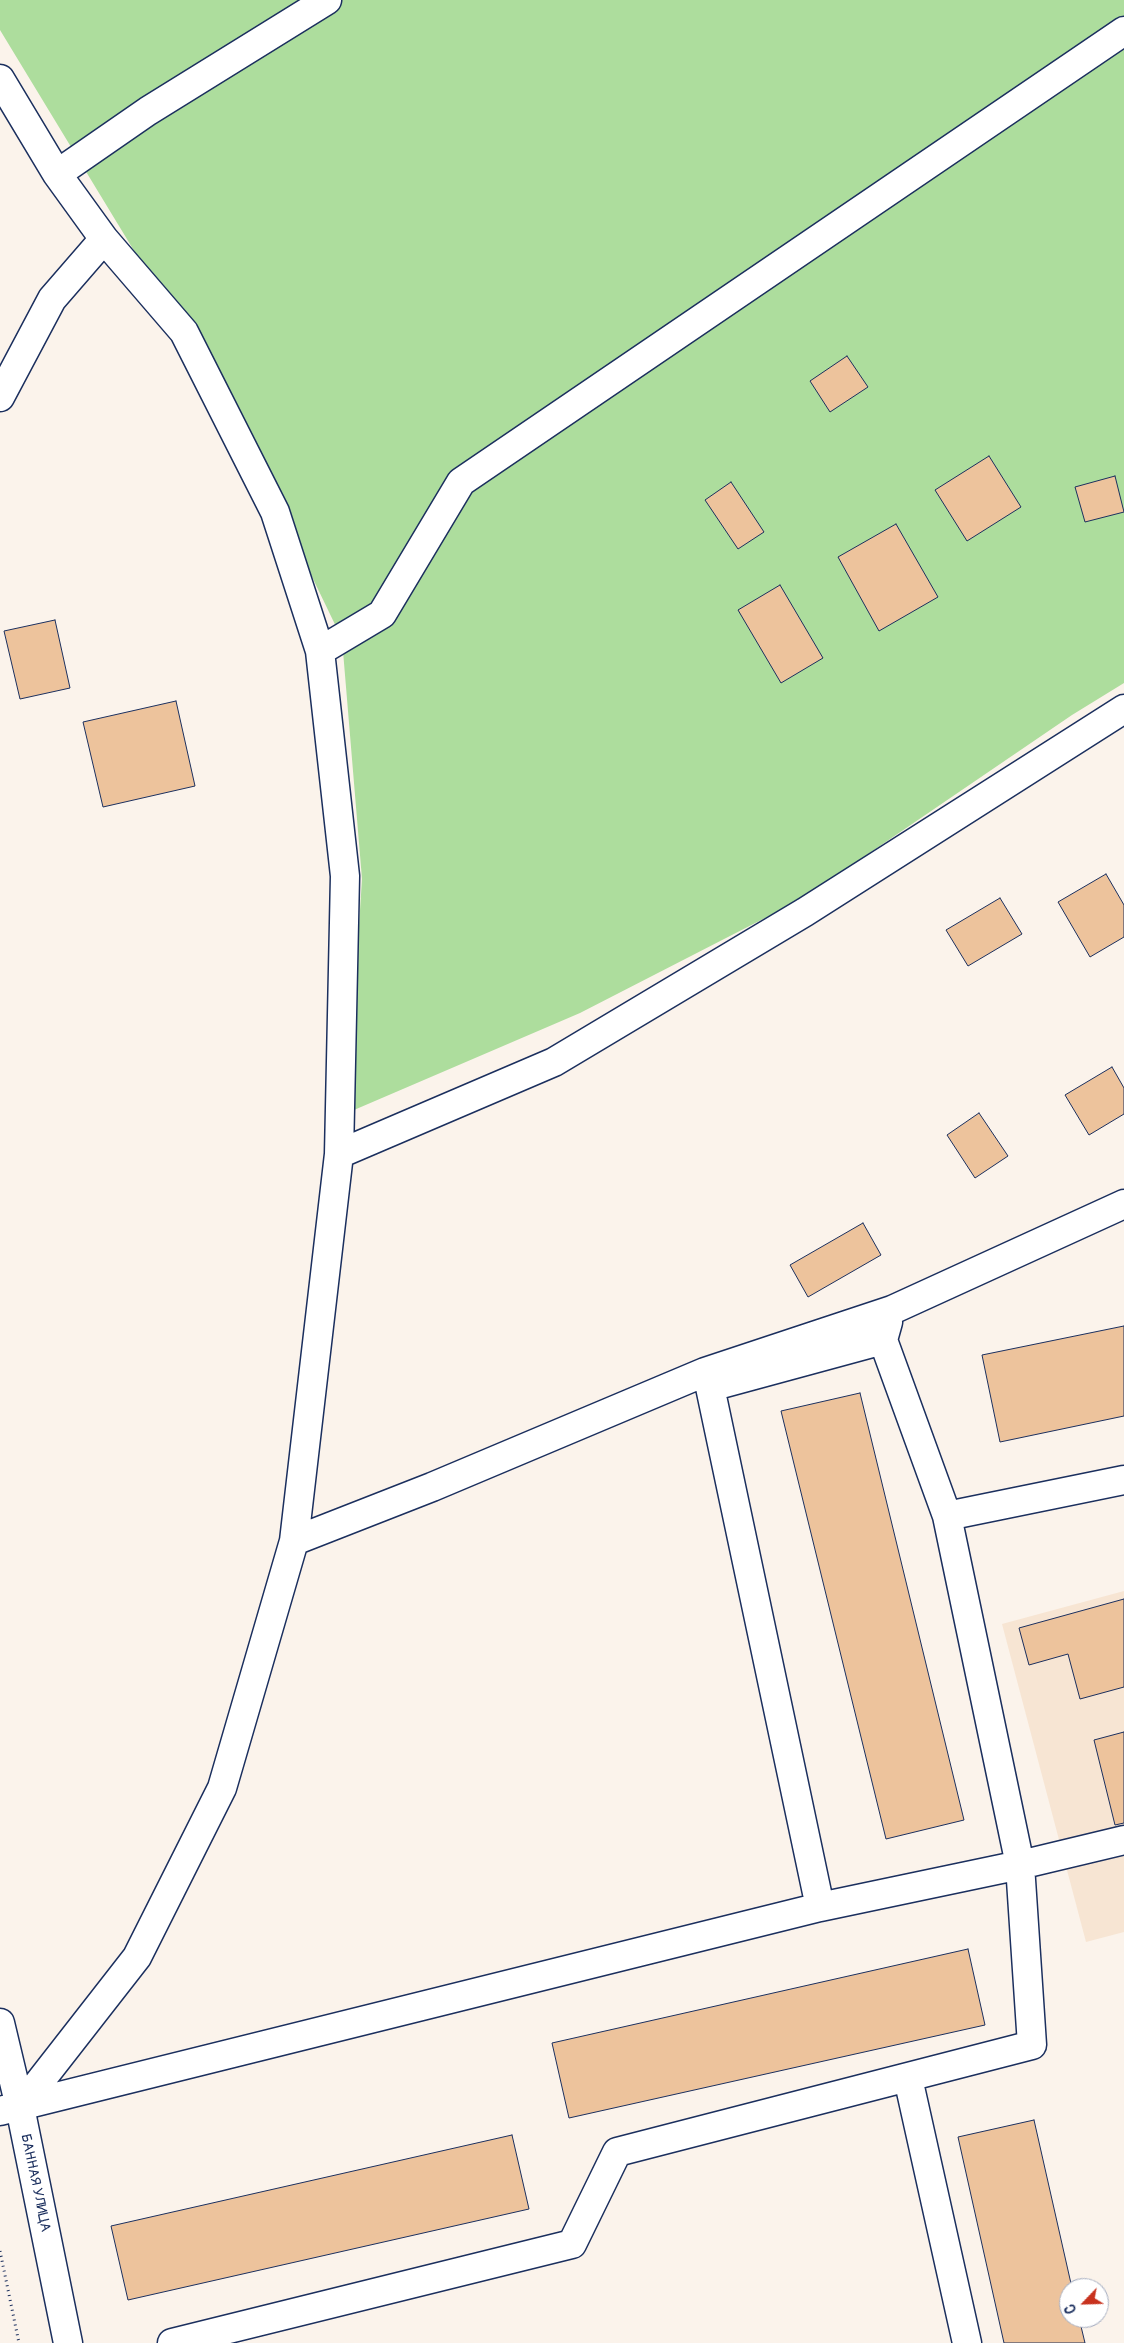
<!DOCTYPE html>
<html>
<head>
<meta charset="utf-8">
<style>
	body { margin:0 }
	#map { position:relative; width:1124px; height:2343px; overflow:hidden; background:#fbf3eb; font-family:Pangolin,sans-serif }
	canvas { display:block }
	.north { position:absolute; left:1059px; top:2278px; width:50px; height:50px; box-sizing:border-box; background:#fff; border:1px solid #a4acbf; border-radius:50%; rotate:246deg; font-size:14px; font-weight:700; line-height:20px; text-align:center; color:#1b2f5e }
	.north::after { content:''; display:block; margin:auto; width:18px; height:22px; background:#c8321e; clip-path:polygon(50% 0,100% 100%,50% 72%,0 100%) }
</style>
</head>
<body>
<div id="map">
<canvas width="1124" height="2343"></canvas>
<div class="north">С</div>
</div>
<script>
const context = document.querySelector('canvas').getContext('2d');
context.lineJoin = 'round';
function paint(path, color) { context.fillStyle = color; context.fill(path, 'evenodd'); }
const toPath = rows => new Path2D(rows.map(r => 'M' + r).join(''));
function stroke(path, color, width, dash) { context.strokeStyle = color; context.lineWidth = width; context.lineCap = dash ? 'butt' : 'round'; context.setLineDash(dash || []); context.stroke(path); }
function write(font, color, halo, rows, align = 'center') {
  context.font = font + ' Pangolin,sans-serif'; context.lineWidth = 4.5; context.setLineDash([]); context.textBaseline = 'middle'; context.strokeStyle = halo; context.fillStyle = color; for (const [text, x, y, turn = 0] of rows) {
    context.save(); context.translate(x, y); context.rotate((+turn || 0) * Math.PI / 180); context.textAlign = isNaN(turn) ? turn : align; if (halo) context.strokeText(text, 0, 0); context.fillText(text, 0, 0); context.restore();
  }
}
const built = toPath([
	[1124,1591,1124,1932,1086,1942,1002,1624]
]);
const green = toPath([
	[0,0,1124,0,1124,683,1072,715,802,899,580,1013,347,1113,362,879,342,639,235,417,0,30]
]);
const building = toPath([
	[847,356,868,387,830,412,810,381,847,356],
	[989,456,1021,507,967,541,935,490,989,456],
	[1115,476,1124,512,1085,522,1075,487,1115,476],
	[731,482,764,532,738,549,705,500,731,482],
	[896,524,938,597,879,631,838,557,896,524],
	[780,585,823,658,781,683,738,610,780,585],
	[55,620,70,688,20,699,4,631,55,620],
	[176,701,195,786,103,807,83,722,176,701],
	[1106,874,1124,905,1124,937,1090,957,1058,902,1106,874],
	[1000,898,1022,934,968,966,946,930,1000,898],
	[1112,1067,1124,1088,1124,1114,1089,1135,1065,1095,1112,1067],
	[979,1113,1008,1156,975,1178,947,1135,979,1113],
	[863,1223,881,1255,808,1297,790,1265,863,1223],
	[1124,1326,1124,1416,1000,1442,982,1355,1124,1326],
	[860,1393,964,1820,886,1839,781,1411,860,1393],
	[1124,1599,1124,1687,1080,1699,1068,1654,1029,1665,1019,1628,1124,1599],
	[1124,1732,1124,1823,1115,1825,1094,1740,1124,1732],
	[968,1949,985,2025,569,2118,552,2043,968,1949],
	[1034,2120,1072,2288,1069,2288,1069,2318,1079,2318,1085,2343,1004,2343,958,2137,1034,2120],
	[512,2135,529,2209,128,2300,111,2226,512,2135]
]);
const path = toPath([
	[0,2251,19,2343]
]);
const minor = toPath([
	[0,79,57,174,104,239,184,332,275,512,320,651,345,876,339,1154,294,1541,222,1788,137,1957,20,2107],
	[57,174,148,111,327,0],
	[0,397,52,299,104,239],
	[320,651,382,614,461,482,1124,31],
	[339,1154,554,1062,805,912,1124,709],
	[888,1322,883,1340,947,1516],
	[294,1541,432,1487,705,1372,892,1310,1124,1204],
	[820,1907,710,1387,883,1340],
	[0,2023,20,2107,68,2343],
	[908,2078,967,2343],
	[0,2111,820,1907,1020,1865,947,1516,1124,1480],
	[172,2343,572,2244,617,2152,1032,2045,1020,1865,1124,1840]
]);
const streetNames = [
	["БАННАЯ УЛИЦА",35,2183,78]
];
paint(built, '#f7e5d3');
paint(green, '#addd9d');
paint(building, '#edc39c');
stroke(building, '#1b2f5e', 1);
stroke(minor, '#1b2f5e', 31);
stroke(path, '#1b2f5e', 3, [1, 4]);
stroke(minor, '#fff', 28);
write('14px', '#1b2f5e', '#fff', streetNames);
</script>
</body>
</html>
